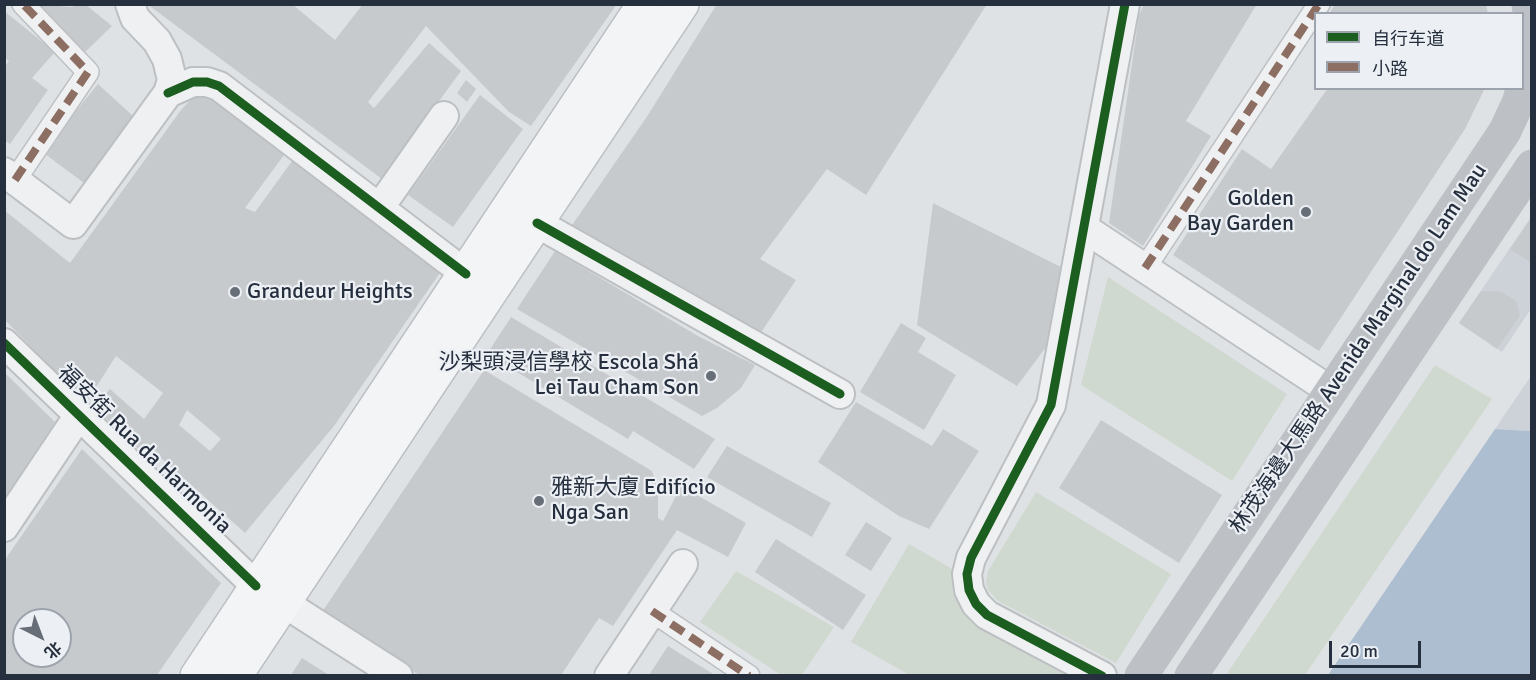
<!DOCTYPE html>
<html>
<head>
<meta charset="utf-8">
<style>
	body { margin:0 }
	#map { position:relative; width:1536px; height:680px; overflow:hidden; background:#dfe2e5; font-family:Signika,"Noto Sans SC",sans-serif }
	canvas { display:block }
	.frame { position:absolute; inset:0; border:6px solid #262f3e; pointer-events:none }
	.legend { position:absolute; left:1314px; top:12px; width:210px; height:78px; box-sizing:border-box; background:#ecf0f5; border:2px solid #9da3ac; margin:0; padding:8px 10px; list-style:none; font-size:18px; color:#262f3e }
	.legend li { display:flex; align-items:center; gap:12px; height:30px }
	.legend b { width:30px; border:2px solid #9da3ac }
	.north { position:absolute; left:12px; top:608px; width:60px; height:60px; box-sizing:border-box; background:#ecf0f5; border:2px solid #9da3ac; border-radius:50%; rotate:138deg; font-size:16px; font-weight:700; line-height:24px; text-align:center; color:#262f3e }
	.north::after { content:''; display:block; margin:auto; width:21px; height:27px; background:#676e78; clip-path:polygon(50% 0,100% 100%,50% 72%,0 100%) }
	.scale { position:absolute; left:1329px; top:641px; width:92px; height:27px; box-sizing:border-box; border:3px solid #262f3e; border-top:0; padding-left:8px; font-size:18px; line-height:21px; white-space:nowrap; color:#262f3e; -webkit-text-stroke:4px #ecf0f5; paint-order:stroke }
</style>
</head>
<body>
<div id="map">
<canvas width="1536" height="680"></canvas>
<div class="frame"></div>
<ul class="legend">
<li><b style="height:8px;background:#1b5e20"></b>自行车道</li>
<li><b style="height:8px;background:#8d6e63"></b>小路</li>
</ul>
<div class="north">北</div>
<div class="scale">20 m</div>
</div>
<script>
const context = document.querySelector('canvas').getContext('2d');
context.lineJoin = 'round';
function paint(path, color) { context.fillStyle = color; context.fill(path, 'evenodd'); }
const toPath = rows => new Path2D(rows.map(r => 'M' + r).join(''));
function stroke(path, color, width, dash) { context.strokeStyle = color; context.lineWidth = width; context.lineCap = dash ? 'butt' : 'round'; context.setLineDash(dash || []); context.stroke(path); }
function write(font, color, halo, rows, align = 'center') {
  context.font = font + ' Signika,"Noto Sans SC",sans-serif'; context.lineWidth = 4.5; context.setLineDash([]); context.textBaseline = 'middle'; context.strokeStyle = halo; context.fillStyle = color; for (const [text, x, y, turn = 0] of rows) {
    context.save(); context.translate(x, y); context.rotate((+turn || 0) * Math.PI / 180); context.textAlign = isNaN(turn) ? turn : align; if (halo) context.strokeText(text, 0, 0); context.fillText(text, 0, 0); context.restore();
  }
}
const built = toPath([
	[1531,217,1531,309,1502,352,1459,323],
	[1531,376,1531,431,1495,429]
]);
const green = toPath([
	[1108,277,1287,394,1232,481,1081,385],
	[1435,365,1492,399,1305,675,1226,675],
	[1036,492,1171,574,1116,663,998,601,988,590,986,582,988,571],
	[909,544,956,571,957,591,973,622,1070,675,904,675,906,673,851,642],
	[736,571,834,627,802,675,781,675,700,622]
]);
const water = toPath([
	[1495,429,1531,431,1531,675,1328,675]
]);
const building = toPath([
	[37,4,71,7,85,4,112,26,83,54],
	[147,4,292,4,335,40,363,4,617,4,531,126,509,112,426,26,368,102,374,108,429,43,461,71,382,179],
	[717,4,987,4,866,195,827,169,760,259,796,280,758,337,568,231,648,115],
	[1144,4,1257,4,1186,121,1211,136,1143,246,1109,223,1139,15],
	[1335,4,1486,4,1488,14,1329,14],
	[4,11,55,52,32,78,48,90,10,144,4,140,4,67,9,61,4,57],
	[466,80,476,89,467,102,457,93],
	[98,84,133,116,84,183,45,154,57,140,50,134,61,119,66,123],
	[1328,88,1485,88,1465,129,1319,351,1173,255,1242,149,1271,169],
	[206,93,287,151,245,208,255,212,295,157,444,267,334,426,245,533,160,457,151,461,94,407,110,389,144,419,163,393,116,356,82,409,49,374,52,369,4,319,4,210,70,263,181,110,196,94],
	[187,410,221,439,210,451,179,425],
	[480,95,523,129,453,227,408,195],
	[933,203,1063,268,1049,343,1017,386,917,325],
	[1532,217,1532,263,1510,249],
	[555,251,698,336,755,365,741,388,717,408,702,416,517,309],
	[1481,291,1502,292,1516,301,1520,315,1497,349,1459,323],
	[511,317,715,439,694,469,633,431,628,439,487,354],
	[901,323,926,338,918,352,956,375,924,430,860,392],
	[484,370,652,471,658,490,658,518,663,521,681,486,746,523,728,557,677,530,613,626,599,618,561,675,419,675,322,612],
	[4,372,55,422,4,501],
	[856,402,932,446,943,429,979,451,929,529,899,516,818,462],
	[1101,420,1222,495,1179,563,1059,488],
	[727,446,831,503,812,537,707,477],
	[82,449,221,583,157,675,4,675,4,561],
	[24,620,60,620,60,656,24,656],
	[866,522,892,538,871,571,845,555],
	[776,539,866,595,843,630,755,572],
	[668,646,684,656,715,675,649,675],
	[302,658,329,675,291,675]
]);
const pedestrian = toPath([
	[15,180,88,72,23,4],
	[1145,268,1319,4],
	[652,611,749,676]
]);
const minor = toPath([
	[168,93,193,82,207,82,219,86,466,274],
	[4,172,73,224,168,93,172,80,167,59,157,41,135,18,130,4],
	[380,207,444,116],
	[537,223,840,394],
	[1084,228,1331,391],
	[4,343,256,586],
	[4,527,79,415],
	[284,603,398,676],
	[609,676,683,564],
	[1102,676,987,615,976,604,969,590,967,574,971,558,1051,405,1125,4]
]);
const secondary = toPath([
	[1141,676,1505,131,1518,103,1527,73,1531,27,1528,4],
	[1191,676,1532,166]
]);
const primary = toPath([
	[197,676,644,4],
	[235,676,682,4]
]);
const quiet = toPath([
	[15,180,88,72,23,4],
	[1145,268,1319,4],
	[652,611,749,676]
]);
const cycleway = toPath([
	[168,93,193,82,207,82,219,86,466,274],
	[537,223,840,394],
	[4,343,256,586],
	[1102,676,987,615,976,604,969,590,967,574,971,558,1051,405,1125,4]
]);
const markers = [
	[1306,212,6,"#676e78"],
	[235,292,6,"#676e78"],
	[711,376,6,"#676e78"],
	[539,501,6,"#676e78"]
];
const poiNames = [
	["Golden",1294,199],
	["Bay Garden",1294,224],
	["Grandeur Heights",247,292,"left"],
	["沙梨頭浸信學校 Escola Shá",699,363],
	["Lei Tau Cham Son",699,388],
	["雅新大廈 Edifício",551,488,"left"],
	["Nga San",551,513,"left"]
];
const streetNames = [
	["林茂海邊大馬路 Avenida Marginal do Lam Mau",1359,349,-56],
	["福安街 Rua da Harmonia",144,450,44]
];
paint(built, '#cdd1d8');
paint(green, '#d0d9d0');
paint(water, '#adbed1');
paint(building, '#c7cacd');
stroke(pedestrian, '#bdc0c3', 24);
stroke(minor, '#bdc0c3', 32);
stroke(primary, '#bbbfc3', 36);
stroke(pedestrian, '#eff0f1', 21);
stroke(minor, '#eff0f1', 28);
stroke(secondary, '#bdc0c4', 33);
stroke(primary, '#f3f4f5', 33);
stroke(quiet, '#8d6e63', 8, [15, 8]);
stroke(cycleway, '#1b5e20', 9);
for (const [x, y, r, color] of markers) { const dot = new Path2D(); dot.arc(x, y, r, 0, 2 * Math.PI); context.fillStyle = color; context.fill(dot); stroke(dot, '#ecf0f5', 2); }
write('22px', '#262f3e', '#ecf0f5', poiNames, 'right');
write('22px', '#262f3e', '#ecf0f5', streetNames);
</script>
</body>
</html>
